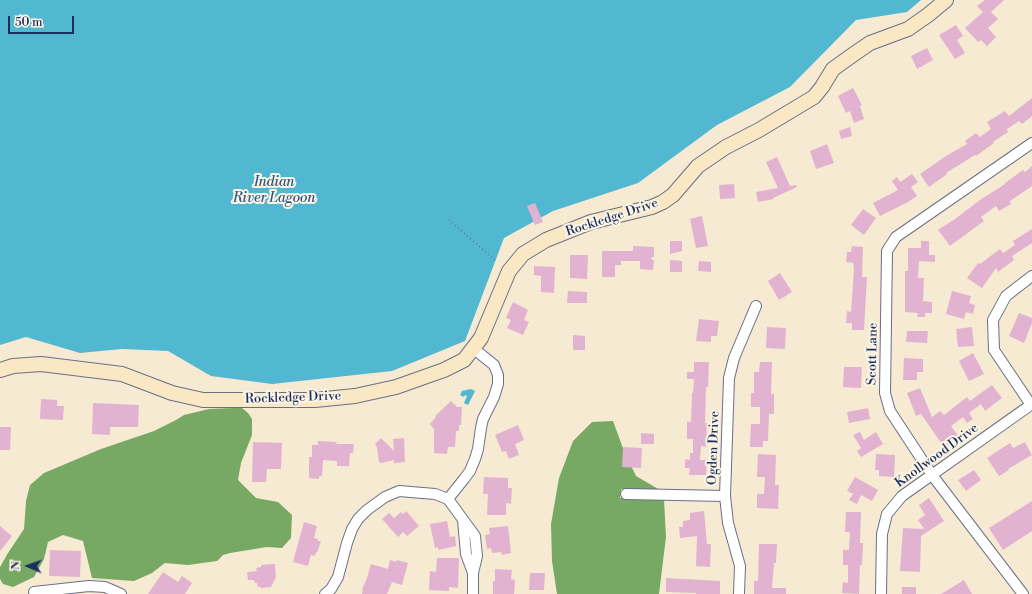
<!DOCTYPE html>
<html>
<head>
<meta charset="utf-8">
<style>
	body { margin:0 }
	#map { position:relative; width:1032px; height:594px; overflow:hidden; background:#f7ead2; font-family:"Libre Bodoni",serif }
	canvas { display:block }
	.north { position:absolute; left:8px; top:546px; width:40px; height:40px; -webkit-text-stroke:3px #fcf5e5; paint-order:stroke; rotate:272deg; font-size:11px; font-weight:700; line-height:16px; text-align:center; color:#1b2f5e }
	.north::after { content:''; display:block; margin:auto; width:14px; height:18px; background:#1b2f5e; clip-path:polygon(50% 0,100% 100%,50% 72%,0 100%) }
	.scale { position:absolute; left:8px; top:16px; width:66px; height:18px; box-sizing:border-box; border:2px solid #1b2f5e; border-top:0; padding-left:5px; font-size:12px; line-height:14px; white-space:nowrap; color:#1b2f5e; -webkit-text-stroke:3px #fcf5e5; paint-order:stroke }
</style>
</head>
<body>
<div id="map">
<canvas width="1032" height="594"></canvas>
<div class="north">N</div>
<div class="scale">50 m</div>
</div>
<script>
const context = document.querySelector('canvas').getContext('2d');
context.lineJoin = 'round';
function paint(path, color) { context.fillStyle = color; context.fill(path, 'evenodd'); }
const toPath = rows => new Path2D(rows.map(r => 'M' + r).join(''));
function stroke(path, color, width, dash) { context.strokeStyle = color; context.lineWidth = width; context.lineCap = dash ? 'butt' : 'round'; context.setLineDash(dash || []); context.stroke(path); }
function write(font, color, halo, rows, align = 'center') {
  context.font = font + ' "Libre Bodoni",serif'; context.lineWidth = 4; context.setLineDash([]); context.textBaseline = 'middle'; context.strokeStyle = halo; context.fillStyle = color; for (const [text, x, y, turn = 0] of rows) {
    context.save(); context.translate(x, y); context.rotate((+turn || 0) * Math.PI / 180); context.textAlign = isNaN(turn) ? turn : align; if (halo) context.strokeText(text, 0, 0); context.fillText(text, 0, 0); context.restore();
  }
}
const forest = toPath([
	[233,408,242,408,248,413,252,419,252,435,241,463,238,480,256,498,278,502,292,515,291,538,282,548,267,547,230,553,223,555,217,561,188,565,165,563,152,573,134,581,92,578,83,541,63,535,48,542,44,559,34,577,13,587,3,584,0,579,0,567,8,553,24,529,26,501,30,485,44,473,101,449,154,431,176,420,184,415,209,409],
	[613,421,624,451,636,476,660,490,621,489,620,498,664,499,666,537,659,594,557,594,552,561,551,524,559,478,573,441,592,422]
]);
const water = toPath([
	[0,0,921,0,907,12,856,20,790,87,717,125,638,183,553,211,504,238,465,341,392,371,272,384,211,376,168,351,122,349,80,353,26,337,0,345],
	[471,389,475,391,468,405,464,403,467,396,465,395,464,397,460,395,462,391]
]);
const building = toPath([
	[985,0,1004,0,991,12,998,19,988,28,996,37,987,46,981,40,978,42,965,28,983,12,977,6],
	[956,25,963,36,957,40,965,53,955,59,939,35],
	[927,48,933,60,917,69,911,56],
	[853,88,862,105,860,106,864,119,854,123,850,111,846,113,838,96],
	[1032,98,1032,116,1022,124,1019,121,1007,129,1008,132,993,142,994,143,976,156,975,155,946,173,947,174,929,187,920,174,946,156,967,144,965,141,976,133,980,137,991,129,987,122,1005,111,1009,116],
	[850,127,852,136,841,139,839,131],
	[827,144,834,163,816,169,810,151],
	[777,157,790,186,796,185,797,187,773,198,774,199,758,202,756,192,778,188,766,162],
	[1032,166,1032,186,1010,201,1011,204,999,211,996,206,981,217,984,221,950,246,938,230,955,219,980,200,1005,184,1005,183,1023,170,1025,172],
	[912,174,918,182,911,187,917,196,908,202,880,216,873,203,898,190,892,181,897,177,900,182],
	[734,184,735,198,720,199,719,185],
	[535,203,543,222,535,225,527,206],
	[863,209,876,218,864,235,851,225],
	[702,216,708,246,696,248,690,219],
	[1032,229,1032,243,1012,256,1014,260,998,272,996,268,982,288,967,278,978,263,980,264,1000,249,1003,253,1015,245,1013,241],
	[670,241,682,241,682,251,670,254],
	[921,241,929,241,929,255,935,255,935,262,919,261,918,278,924,278,923,301,932,302,932,313,925,313,925,317,917,317,918,313,905,312,905,271,908,271,908,248,921,248],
	[633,246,654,247,654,257,651,257,652,260,654,260,653,270,640,269,640,261,621,261,621,265,615,265,615,277,602,277,602,251,633,251],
	[852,246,863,247,862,277,867,277,864,330,852,330,852,323,846,323,847,311,851,312,854,269,853,263,846,262,847,252,851,252],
	[570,255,588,255,587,279,570,278],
	[670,260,682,261,682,272,670,272],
	[699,261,711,262,711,272,698,271],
	[534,266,555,267,554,293,541,292,541,276,534,275],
	[780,273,792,292,779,300,768,281],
	[568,291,587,292,587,303,567,303],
	[952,291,971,296,969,303,975,305,973,314,966,312,964,319,946,314],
	[513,302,528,310,524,320,529,322,523,335,507,328,511,320,506,318],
	[1019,313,1032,318,1032,323,1024,343,1009,336],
	[699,319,719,321,717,336,711,336,711,342,696,341],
	[767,327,786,328,785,349,766,348],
	[972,327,974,346,958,347,956,329],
	[907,331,928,331,927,343,906,342],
	[573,335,585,336,585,350,573,350],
	[973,353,984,374,969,381,959,361],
	[904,358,923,359,923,372,917,372,917,380,903,380],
	[694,362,709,362,708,387,706,387,705,423,707,423,706,447,701,446,700,460,707,460,706,475,689,475,690,468,685,468,685,459,690,460,690,453,693,453,693,439,687,439,687,422,691,422,692,393,693,393,694,379,687,379,687,372,694,372],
	[760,362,772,362,771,394,774,394,774,414,769,414,768,441,763,441,763,447,750,447,751,424,760,424,760,407,751,407,751,393,754,393,754,372,759,372],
	[844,367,862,367,861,388,843,387],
	[992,385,1002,398,985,411,981,404,969,413,973,419,967,423,963,417,951,426,959,437,944,447,921,414,916,416,907,393,920,388,932,417,940,411,944,415,967,397,970,401],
	[41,399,57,400,57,406,64,406,63,420,40,419],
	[451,401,457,407,462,407,461,425,459,425,459,431,456,431,455,447,448,447,447,454,434,453,434,429,430,424,436,417,435,416],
	[93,403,139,405,138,427,110,427,110,435,92,434],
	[868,408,870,419,849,423,847,412],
	[518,425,524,440,515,444,519,455,509,459,506,451,502,452,495,435],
	[0,427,11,427,10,450,0,450],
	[860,432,864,440,876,432,883,444,861,457,857,451,861,448,853,435],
	[641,433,654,434,654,444,641,444],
	[381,438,394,451,393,439,404,438,405,462,394,463,394,460,381,463,379,462,377,447,375,444],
	[318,441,337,442,336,444,354,444,353,453,350,453,349,466,337,466,337,461,323,460,322,476,319,476,319,479,309,478,309,457,312,457,312,445,318,445],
	[253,442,282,443,281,469,267,469,266,482,252,482],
	[1025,442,1032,455,1008,469,1009,470,999,476,987,458,1010,443,1013,448],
	[623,447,642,448,641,468,622,467],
	[758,454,776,455,775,485,779,485,778,509,757,508,757,494,764,494,765,477,757,477],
	[876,454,895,455,894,477,879,476,879,470,875,470],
	[974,470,981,480,966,491,958,480],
	[484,477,508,478,508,488,512,488,511,504,506,503,506,515,487,515,488,494,483,494],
	[855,477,878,490,872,501,861,495,857,504,849,500,853,494,847,491],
	[929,498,944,521,921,536,920,572,900,571,903,528,924,529,918,520,925,515,919,505],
	[1032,501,1032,531,1003,550,989,528],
	[406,511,419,526,407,536,403,532,398,537,382,519,389,513,394,518,401,512,403,514],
	[704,511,707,544,711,544,710,567,696,566,697,536,680,538,679,527,683,527,683,521,690,520,690,513],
	[846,512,861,512,860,543,863,543,862,565,860,565,859,594,842,593,843,582,848,583,848,565,843,565,843,550,849,550,850,532,845,532],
	[447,521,450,537,455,536,456,546,438,550,438,547,435,548,430,524],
	[304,522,317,526,314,538,318,539,318,541,321,541,317,553,316,552,315,556,311,555,308,566,293,562],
	[0,526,12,536,0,551],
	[508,526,511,553,502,555,501,552,492,553,491,548,487,549,485,535,490,534,489,528],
	[759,544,777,544,776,563,774,563,772,588,786,588,786,594,754,594,754,581,758,581],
	[50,550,81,551,80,577,49,576],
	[437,558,459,558,458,588,449,587,449,591,429,590,430,571,436,572],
	[390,560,396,562,397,560,408,563,402,585,392,582,387,594,362,594,363,590,362,590,367,578,371,564,388,569],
	[275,564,276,577,271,587,261,588,261,587,258,587,257,583,255,583,254,580,248,580,247,572,257,571,256,568,261,567,261,565],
	[495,569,512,570,511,579,515,580,514,594,493,594,493,581,495,581],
	[163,572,178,582,182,576,192,583,185,594,148,594],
	[530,573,545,573,544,590,529,590],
	[666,578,720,581,720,594,696,594,696,593,666,592],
	[964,580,972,594,941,594],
	[902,587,916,587,916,594,902,594]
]);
const path = toPath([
	[449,220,497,262]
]);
const street = toPath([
	[1031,405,994,350,993,320,1006,296,1032,276],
	[626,494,725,496],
	[448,499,464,479,470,471,475,459,478,449,481,428,483,419,494,397,498,384,498,375,494,365,473,348],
	[448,499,475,536,477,556,473,573,473,594],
	[463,520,466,554,473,573],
	[34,592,89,586,105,587,121,594],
	[325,594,331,589,338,577,347,543,352,529,358,519,367,510,385,497,399,491,435,494,448,499],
	[739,594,740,566,728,523,725,496,729,378,734,358,756,306],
	[881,594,882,534,887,514,902,496,1032,404],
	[1023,594,932,475,890,411,885,393,887,251,896,237,1032,143]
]);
const secondary = toPath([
	[0,370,13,366,41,364,122,374,172,393,203,400,315,400,355,396,396,387,444,370,464,360,481,338,509,271,523,254,546,240,591,222,652,207,663,202,673,195,698,166,726,147,759,130,814,97,822,87,833,69,854,54,870,43,908,29,928,15,946,0]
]);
const streetNames = [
	["Rockledge Drive",612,218,-18],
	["Scott Lane",873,354,-89],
	["Rockledge Drive",293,398,-2],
	["Ogden Drive",714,448,-88],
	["Knollwood Drive",937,456,-36]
];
const waterNames = [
	["Indian",274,183],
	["River Lagoon",274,199]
];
paint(forest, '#77a964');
paint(water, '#52b7d1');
paint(building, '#e2b3d0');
stroke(street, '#687087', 12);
stroke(secondary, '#687087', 16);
stroke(path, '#687087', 1.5, [1, 3]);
stroke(street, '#fff', 10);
stroke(secondary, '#fae7c3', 14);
write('13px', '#1b2f5e', '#fcf5e5', streetNames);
write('italic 14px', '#2c5880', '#fcf5e5', waterNames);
</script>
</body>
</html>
